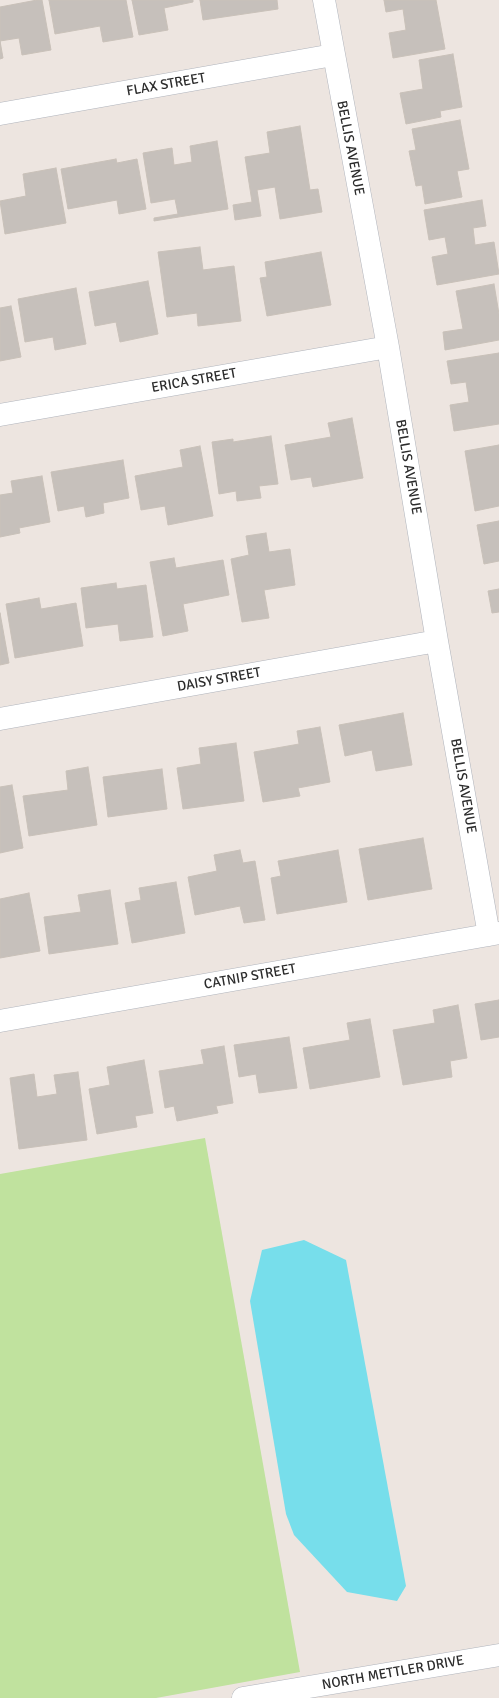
<!DOCTYPE html>
<html>
<head>
<meta charset="utf-8">
<style>
	body { margin:0 }
	canvas { display:block; background:#ede5e0 }
</style>
</head>
<body>
<canvas width="499" height="1698"></canvas>
<script>
const context = document.querySelector('canvas').getContext('2d');
context.lineJoin = 'round';
function paint(path, color) { context.fillStyle = color; context.fill(path, 'evenodd'); }
const toPath = rows => new Path2D(rows.map(r => 'M' + r).join(''));
function stroke(path, color, width, dash) { context.strokeStyle = color; context.lineWidth = width; context.lineCap = dash ? 'butt' : 'round'; context.setLineDash(dash || []); context.stroke(path); }
function write(font, color, halo, rows, align = 'center') {
  context.font = font + ' Signika,sans-serif'; context.lineWidth = 4; context.setLineDash([]); context.textBaseline = 'middle'; context.strokeStyle = halo; context.fillStyle = color; for (const [text, x, y, turn = 0] of rows) {
    context.save(); context.translate(x, y); context.rotate((+turn || 0) * Math.PI / 180); context.textAlign = isNaN(turn) ? turn : align; if (halo) context.strokeText(text, 0, 0); context.fillText(text, 0, 0); context.restore();
  }
}
const green = toPath([
	[205,1138,300,1672,156,1698,0,1698,0,1174]
]);
const water = toPath([
	[304,1240,346,1260,406,1586,397,1601,347,1592,294,1535,286,1514,250,1301,262,1250]
]);
const building = toPath([
	[37,0,42,0,51,50,22,55,19,38,0,41,3,58,0,59,0,7,37,0],
	[49,0,126,0,133,37,103,42,100,26,55,34,49,0],
	[132,0,193,0,193,2,164,8,168,30,139,35,132,0],
	[200,0,277,0,278,9,203,20,200,0],
	[384,0,436,0,445,49,393,58,389,33,406,30,403,9,386,12,384,0],
	[453,54,462,107,440,111,441,117,406,124,400,93,423,89,419,60,453,54],
	[460,120,469,169,457,171,462,197,425,204,422,185,416,186,409,151,416,150,412,129,460,120],
	[300,126,310,190,318,189,322,212,280,219,275,187,257,190,261,216,235,220,233,205,252,202,245,157,270,153,267,132,300,126],
	[217,141,228,209,154,221,154,218,178,214,175,199,151,203,143,153,172,148,174,165,192,162,190,146,217,141],
	[116,159,117,163,137,159,146,209,119,214,117,200,68,209,61,169,116,159],
	[56,168,66,223,5,234,0,201,26,196,23,174,56,168],
	[482,200,486,226,473,228,475,245,494,242,499,274,437,285,432,257,448,254,445,237,429,240,424,210,482,200],
	[200,247,203,270,234,266,241,321,198,326,197,313,167,317,158,252,200,247],
	[321,252,331,305,267,316,260,278,267,277,265,262,321,252],
	[148,281,158,334,120,342,116,322,95,326,89,292,148,281],
	[494,284,499,314,499,340,445,350,443,332,463,329,456,291,494,284],
	[76,288,86,344,55,350,53,337,25,342,18,299,76,288],
	[11,306,21,357,0,361,0,308,11,306],
	[499,353,499,424,454,431,450,405,469,402,466,382,451,384,447,361,499,353],
	[352,418,363,478,313,487,311,477,291,480,285,445,331,437,328,423,352,418],
	[271,436,278,484,259,486,261,498,237,501,236,491,219,494,212,442,233,439,233,442,271,436],
	[499,445,499,506,475,511,465,451,499,445],
	[200,446,213,516,168,525,165,506,141,510,135,476,183,467,180,450,200,446],
	[123,460,129,498,103,503,104,513,86,517,84,506,58,511,51,472,123,460],
	[42,476,50,522,19,528,20,533,0,537,0,495,13,493,11,481,42,476],
	[499,521,499,561,484,564,477,525,499,521],
	[266,533,269,552,290,549,295,585,264,590,269,618,242,622,231,559,249,555,246,536,266,533],
	[174,558,176,568,223,560,229,595,183,604,188,631,163,636,150,562,174,558],
	[116,583,117,589,146,585,153,637,120,641,118,624,86,628,81,588,116,583],
	[499,589,499,612,492,613,488,591,499,589],
	[39,598,41,609,76,603,83,646,15,658,6,604,39,598],
	[0,613,9,663,0,665,0,613],
	[403,713,412,765,376,771,372,750,345,756,339,725,403,713],
	[320,727,330,782,298,788,300,796,263,802,254,752,299,744,297,731,320,727],
	[236,743,244,801,183,809,177,768,201,764,199,748,236,743],
	[88,767,97,825,29,836,23,796,68,790,66,771,88,767],
	[162,769,167,809,108,817,103,777,162,769],
	[12,785,23,848,0,853,0,787,12,785],
	[423,838,432,889,368,900,359,849,423,838],
	[240,850,243,863,255,861,265,920,244,923,240,906,195,915,188,877,217,871,214,855,240,850],
	[338,850,347,902,277,914,271,878,281,876,278,861,338,850],
	[176,882,185,933,132,943,125,903,141,900,139,888,176,882],
	[110,890,118,944,49,954,44,917,81,912,78,895,110,890],
	[29,893,40,951,0,958,0,899,29,893],
	[499,1000,499,1037,481,1040,475,1004,499,1000],
	[458,1005,467,1058,450,1061,452,1077,403,1085,393,1030,435,1023,433,1010,458,1005],
	[370,1019,380,1077,310,1089,303,1048,350,1040,347,1023,370,1019],
	[289,1037,297,1088,259,1093,256,1074,239,1077,234,1045,289,1037],
	[224,1046,233,1103,216,1106,218,1113,177,1121,174,1106,165,1108,159,1071,204,1064,201,1050,224,1046],
	[144,1060,153,1113,135,1116,137,1127,97,1134,89,1089,110,1085,107,1067,144,1060],
	[78,1072,87,1140,19,1149,10,1078,34,1074,37,1097,57,1094,54,1075,78,1072]
]);
const street = toPath([
	[324,0,388,347,437,641,489,935],
	[0,114,333,55],
	[0,415,388,347],
	[0,719,437,641],
	[0,1021,499,933],
	[243,1698,499,1655]
]);
const streetNames = [
	["FLAX STREET",166,85,-10],
	["BELLIS AVENUE",350,148,79],
	["ERICA STREET",194,381,-10],
	["BELLIS AVENUE",408,467,80],
	["DAISY STREET",219,680,-10],
	["BELLIS AVENUE",463,786,80],
	["CATNIP STREET",250,977,-10],
	["NORTH METTLER DRIVE",393,1673,-10]
];
paint(green, '#c0e29e');
paint(water, '#77deeb');
paint(building, '#c6c0bb');
stroke(building, '#c9c1b9', 1);
stroke(street, '#b0b4bc', 23);
stroke(street, '#fff', 22);
write('14px', '#2c2c2c', '#fff', streetNames);
</script>
</body>
</html>
